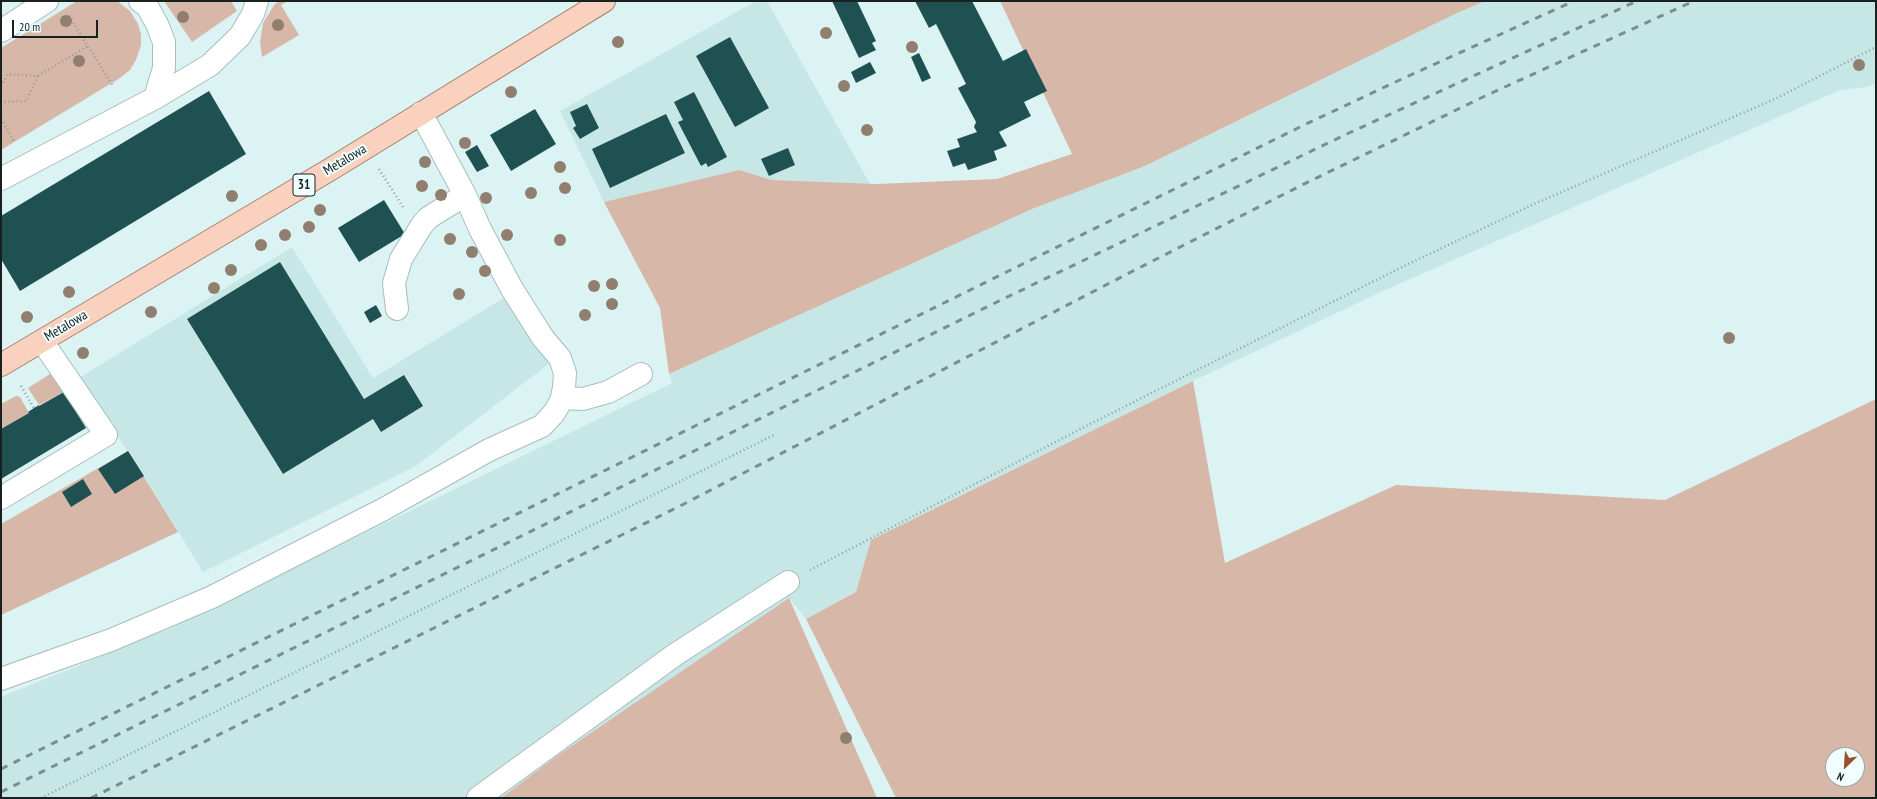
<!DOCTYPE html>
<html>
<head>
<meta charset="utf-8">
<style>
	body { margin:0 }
	#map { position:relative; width:1877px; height:799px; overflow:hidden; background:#dcf3f3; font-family:"PT Sans Narrow",sans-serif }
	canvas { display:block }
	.frame { position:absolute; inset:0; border:2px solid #182020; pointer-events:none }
	.north { position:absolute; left:1825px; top:747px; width:40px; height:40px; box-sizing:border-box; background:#f0fefe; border:1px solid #9aa5a5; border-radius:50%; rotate:205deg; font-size:11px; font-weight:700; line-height:16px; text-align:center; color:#182020 }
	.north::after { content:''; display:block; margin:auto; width:14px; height:18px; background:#97502a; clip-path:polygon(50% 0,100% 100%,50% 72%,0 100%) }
	.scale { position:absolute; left:12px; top:20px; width:86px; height:18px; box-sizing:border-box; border:2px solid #182020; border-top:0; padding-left:5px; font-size:12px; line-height:14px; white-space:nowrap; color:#182020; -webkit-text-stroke:3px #f0fefe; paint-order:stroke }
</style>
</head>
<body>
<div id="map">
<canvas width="1877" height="799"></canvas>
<div class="frame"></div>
<div class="north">N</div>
<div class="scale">20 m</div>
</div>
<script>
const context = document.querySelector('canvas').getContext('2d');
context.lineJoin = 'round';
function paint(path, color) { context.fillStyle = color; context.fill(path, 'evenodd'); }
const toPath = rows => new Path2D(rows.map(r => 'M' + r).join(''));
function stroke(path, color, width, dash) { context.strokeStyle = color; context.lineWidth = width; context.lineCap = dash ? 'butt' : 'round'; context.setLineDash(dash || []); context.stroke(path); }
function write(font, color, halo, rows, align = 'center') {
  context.font = font + ' "PT Sans Narrow",sans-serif'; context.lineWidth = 4; context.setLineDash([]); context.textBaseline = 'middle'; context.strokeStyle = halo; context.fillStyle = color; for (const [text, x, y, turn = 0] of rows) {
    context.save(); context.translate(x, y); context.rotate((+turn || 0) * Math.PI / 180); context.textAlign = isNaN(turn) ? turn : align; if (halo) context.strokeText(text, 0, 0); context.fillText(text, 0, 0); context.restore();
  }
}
const built = toPath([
	[756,1,767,1,870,184,772,180,739,170,604,202,560,111],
	[1485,1,1876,1,1876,83,1867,87,1840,90,1383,291,1193,381,872,540,856,592,806,619,789,598,554,758,501,798,1,798,1,697,168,629,672,383,669,374,1032,209,1145,166,1457,13],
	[292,247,373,378,520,288,568,349,416,466,203,572,144,476,79,378]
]);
const green = toPath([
	[77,1,117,1,130,11,138,24,141,34,141,45,136,60,130,70,120,78,1,150,1,48],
	[164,1,231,1,237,11,192,42],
	[279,1,288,1,281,5,299,35,262,57,260,42,263,23,274,5],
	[1000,1,1485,1,1457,13,1145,166,1032,209,669,374,660,308,604,202,739,170,772,180,877,184,997,179,1072,154],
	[53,372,64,392,39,405,28,388],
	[1193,381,1225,563,1396,485,1665,500,1876,399,1876,798,896,798,806,619,856,592,871,540],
	[1833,755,1857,755,1857,779,1833,779],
	[16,396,20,397,29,413,1,429,1,404],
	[128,451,178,532,1,615,1,524],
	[789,598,877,798,501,798,554,758]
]);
const building = toPath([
	[832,1,857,1,876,41,872,43,876,50,859,58],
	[915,1,972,1,1003,61,1026,49,1047,91,1024,102,1031,116,999,132,1007,146,994,151,997,160,968,170,965,163,953,167,947,151,960,147,957,139,977,132,974,127,976,122,958,88,966,84,936,24,929,28],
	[730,37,769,108,735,127,696,56],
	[919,53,931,78,922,82,911,57],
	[870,62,876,73,856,83,851,72],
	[209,91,246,154,20,291,1,259,1,216],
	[694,92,727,157,708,167,706,163,701,166,678,122,683,120,674,102],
	[587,104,599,128,580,139,573,128,576,126,570,112],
	[535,109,556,144,511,171,490,135],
	[666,114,685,153,610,188,592,149],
	[477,145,489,166,477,172,465,152],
	[788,148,795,165,769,176,761,159],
	[384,200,405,234,359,262,338,228],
	[280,262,364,399,404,375,423,406,381,432,373,419,283,474,187,319],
	[376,305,382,316,370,323,364,312],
	[64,392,86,428,1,479,1,429,29,413,28,412,34,408,39,405,39,406],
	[128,451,144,476,115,494,98,469],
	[83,479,92,494,71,507,62,492]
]);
const path = toPath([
	[69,16,113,86],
	[38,76,88,46],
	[1,86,8,74,38,76,26,101,1,102],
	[1,119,15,143],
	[379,169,403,207],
	[21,386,34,408],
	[810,570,1088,425,1394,271,1534,204,1777,98,1876,47],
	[41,798,776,434]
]);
const minor = toPath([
	[140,1,147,6,157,24,164,42,164,68,155,98],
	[1,31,47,1],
	[1,179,155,98,210,65,240,36,253,14,257,1],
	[397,309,394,283,401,259,422,225,428,218,465,195],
	[562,398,583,399,608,392,641,374],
	[1,498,106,435,42,341],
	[1,679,111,640,212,597,384,509,489,450,542,426,554,413,561,401,564,388,565,373,560,358,543,338,512,289,480,229,465,195,421,113],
	[478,798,676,654,788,582]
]);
const major = toPath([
	[1,365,331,169,604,1]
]);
const rail = toPath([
	[1,769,1304,125,1404,78,1574,1],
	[1,792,1001,300,1349,133,1637,1],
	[91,798,680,506,1131,272,1302,185,1485,96,1694,1]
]);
const trees = [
	[183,17],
	[66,21],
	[278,25],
	[826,33],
	[618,42],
	[912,47],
	[79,61],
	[1859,65],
	[844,86],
	[511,92],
	[867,130],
	[465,143],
	[425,162],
	[560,167],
	[422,186],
	[565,188],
	[531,193],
	[441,195],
	[232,196],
	[486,198],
	[320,210],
	[309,227],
	[285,235],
	[507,235],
	[450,239],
	[560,240],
	[261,245],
	[472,252],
	[231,270],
	[485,271],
	[612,284],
	[594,286],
	[214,288],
	[69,292],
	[459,294],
	[612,304],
	[151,312],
	[585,315],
	[27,317],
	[1729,338],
	[83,353],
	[846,738]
];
const shields = [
	[304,185,22]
];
const shieldNames = [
	["31",304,185]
];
const streetNames = [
	["Metalowa",345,160,-31],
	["Metalowa",66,326,-31]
];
paint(built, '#c7e7e7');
paint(green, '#d7b7a7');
paint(building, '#1f5153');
stroke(minor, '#a8bdbe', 24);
stroke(major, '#a8806a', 24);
stroke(path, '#8d9e9e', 2.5, [1, 3]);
stroke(minor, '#fff', 22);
stroke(major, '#fad1be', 22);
stroke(rail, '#7d8d8d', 3, [7, 7]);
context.fillStyle = '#907f6e';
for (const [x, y] of trees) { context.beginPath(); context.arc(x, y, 6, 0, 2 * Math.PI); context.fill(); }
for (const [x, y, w] of shields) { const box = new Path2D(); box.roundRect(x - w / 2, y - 11, w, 22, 3); context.fillStyle = '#f0fefe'; context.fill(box); stroke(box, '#182020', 1); }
write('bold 13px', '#182020', null, shieldNames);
write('14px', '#182020', '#f0fefe', streetNames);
</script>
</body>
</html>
